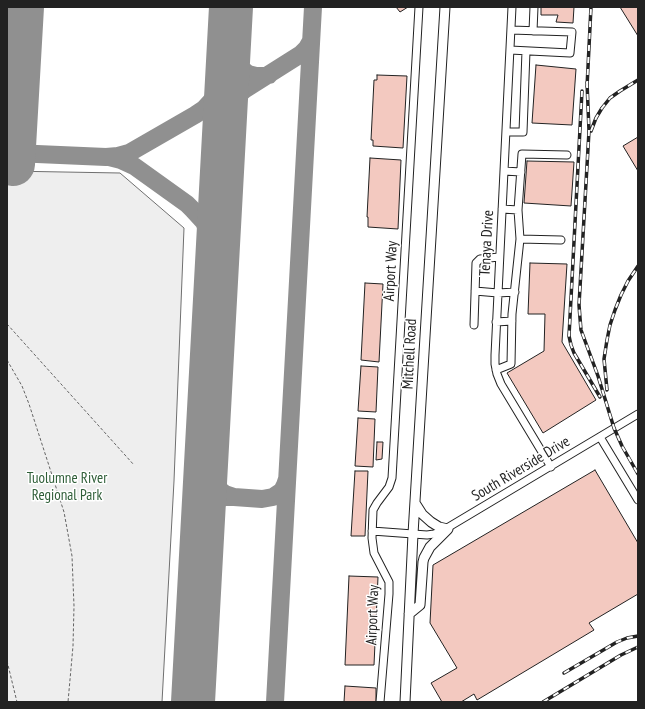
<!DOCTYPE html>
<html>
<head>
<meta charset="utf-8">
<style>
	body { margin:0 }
	#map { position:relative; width:645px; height:709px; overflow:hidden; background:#fff; font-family:"PT Sans Narrow",sans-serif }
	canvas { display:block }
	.frame { position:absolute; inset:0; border:8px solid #222; pointer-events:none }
</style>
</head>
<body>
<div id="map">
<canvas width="645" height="709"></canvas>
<div class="frame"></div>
</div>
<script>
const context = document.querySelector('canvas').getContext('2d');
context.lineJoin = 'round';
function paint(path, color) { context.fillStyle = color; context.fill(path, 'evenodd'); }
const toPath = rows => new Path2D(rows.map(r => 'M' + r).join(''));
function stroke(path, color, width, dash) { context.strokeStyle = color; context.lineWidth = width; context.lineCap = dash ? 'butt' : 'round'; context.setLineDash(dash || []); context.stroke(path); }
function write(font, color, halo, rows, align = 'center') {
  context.font = font + ' "PT Sans Narrow",sans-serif'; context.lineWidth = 3; context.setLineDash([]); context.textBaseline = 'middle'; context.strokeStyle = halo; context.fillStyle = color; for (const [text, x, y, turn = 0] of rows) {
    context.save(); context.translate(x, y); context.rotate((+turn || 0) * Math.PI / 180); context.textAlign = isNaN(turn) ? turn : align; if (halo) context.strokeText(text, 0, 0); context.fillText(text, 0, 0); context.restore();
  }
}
const green = toPath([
	[7,171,120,173,184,228,174,481,162,702,7,702,7,171]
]);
const taxiway = toPath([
	[229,45,229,51,232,59,237,65,243,70,248,74,256,76,264,76,269,75],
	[224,127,228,110,236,97,244,90,301,54,307,48,311,41],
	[7,140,15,141],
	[14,153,106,157,118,156,129,153,195,115,204,109,214,98,220,88,223,80,227,66],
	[109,157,121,160,134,166,187,204,193,210,204,222,214,244,217,261],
	[206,464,209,475,216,487,225,494,234,497,262,499,273,497,282,491,285,485,287,479],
	[203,520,208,508,214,502,224,497,234,497],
	[275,702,313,7]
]);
const runway = toPath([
	[13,164,22,7],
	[193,702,231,7]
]);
const building = toPath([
	[396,7,408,7,400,12,396,7],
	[541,7,574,7,573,23,556,22,558,15,541,15,541,7],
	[620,7,638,7,638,36,620,7],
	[536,65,576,69,572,125,532,123,536,65],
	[377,75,407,76,403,148,373,146,373,140,371,140,374,80,377,80,377,75],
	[638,137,638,171,623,146,638,137],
	[370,158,401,160,398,229,368,227,368,217,367,217,370,158],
	[527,161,574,162,571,206,524,203,527,161],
	[530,263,567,264,562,342,596,400,543,433,507,373,544,351,545,314,528,314,530,263],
	[365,283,383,284,379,362,361,360,365,283],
	[361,366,378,367,376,412,358,411,361,366],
	[358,418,375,419,373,467,355,466,358,418],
	[377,442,383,442,382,459,376,460,377,442],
	[595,470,638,543,638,594,589,623,594,630,477,700,474,694,461,702,442,702,431,683,457,668,430,623,433,565,595,470],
	[355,471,368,471,365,536,351,536,355,471],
	[349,576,378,577,374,665,345,665,349,576],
	[345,686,376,688,376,702,344,702,345,686]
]);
const path = toPath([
	[7,324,134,465],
	[7,360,22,386,29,404,64,512,72,556,74,606,73,646,68,702],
	[7,661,17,702]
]);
const minor = toPath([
	[512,7,495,355,495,364,497,374,501,384,551,467],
	[533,31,534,7],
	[510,50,570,53,572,32,511,30],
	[506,132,523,132,526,51],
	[504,171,521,172],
	[502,209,518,210,520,239,561,240],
	[518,210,522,154,567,155],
	[475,291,498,293,515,292],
	[496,322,512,321],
	[474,325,476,263,480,259,499,257],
	[496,370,511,364,512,314,520,239],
	[600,437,638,500],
	[372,531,427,535,434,534,442,531,638,414],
	[380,702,389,594,389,582,374,553,372,538,373,510,377,503,389,487,392,478,419,7]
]);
const major = toPath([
	[409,614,420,605,423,562,424,558,430,547,448,529,439,527,431,522,422,514,415,503],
	[405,702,413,534,445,7]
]);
const rail = toPath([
	[587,82,589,131,579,305,580,318,581,330,598,376,614,428,622,446,638,474],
	[587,87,591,7],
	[582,91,569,336,571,345,574,353,600,397],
	[591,131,596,118,602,108,610,98,620,91,638,80],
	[607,390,604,359,607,340,610,325,615,310,621,295,628,281,638,266],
	[564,673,617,642,627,638,638,636],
	[543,702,621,655,638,647]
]);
const streetNames = [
	["Tenaya Drive",487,243,-87],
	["Airport Way",391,271,-87],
	["Mitchell Road",410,354,-87],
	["South Riverside Drive",521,469,-31],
	["Airport Way",373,615,-88]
];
const parkNames = [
	["Tuolumne River",67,479],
	["Regional Park",67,496]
];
paint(green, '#eee');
stroke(green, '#6f6f6f', 1);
stroke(taxiway, '#909090', 18);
stroke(runway, '#909090', 44);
paint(building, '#f3c9c0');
stroke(building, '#222', 1);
stroke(minor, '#222', 9);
stroke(major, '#222', 11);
stroke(path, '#646464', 1, [3, 2]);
stroke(minor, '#fff', 7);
stroke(major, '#fff', 9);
stroke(rail, '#222', 3.5);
stroke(rail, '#fff', 2, [6]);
write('15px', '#222', '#fff', streetNames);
write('15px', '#2f5e38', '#fff', parkNames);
</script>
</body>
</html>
